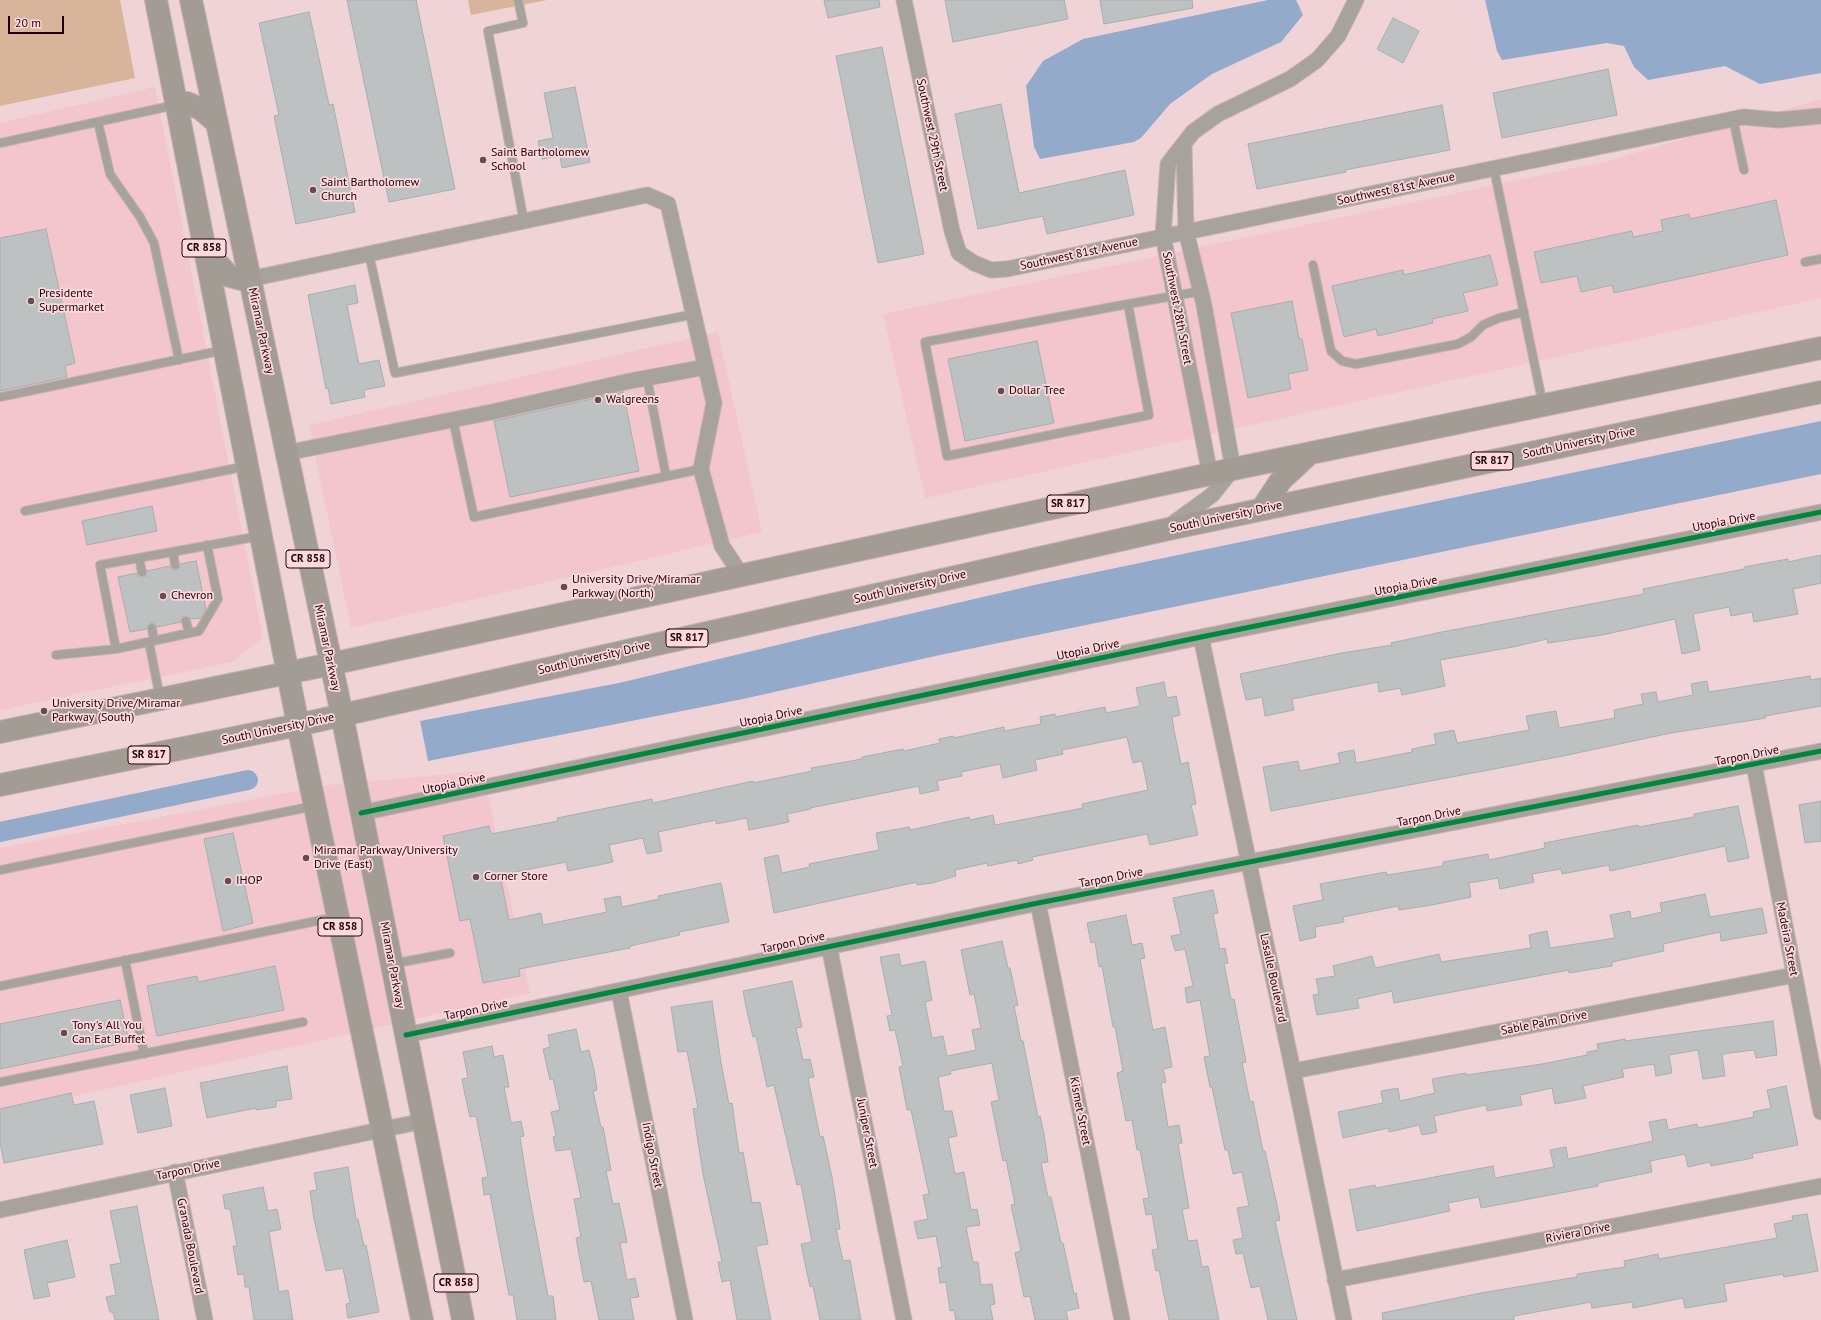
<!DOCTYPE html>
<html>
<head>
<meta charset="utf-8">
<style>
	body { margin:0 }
	#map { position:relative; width:1821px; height:1320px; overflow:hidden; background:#efd3d6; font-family:"PT Sans",sans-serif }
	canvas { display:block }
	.scale { position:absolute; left:8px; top:16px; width:56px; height:18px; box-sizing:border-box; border:2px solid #1d0208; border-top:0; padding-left:5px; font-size:12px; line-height:14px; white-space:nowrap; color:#1d0208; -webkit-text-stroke:3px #fdd8dd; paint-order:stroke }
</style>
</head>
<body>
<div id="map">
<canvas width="1821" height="1320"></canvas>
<div class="scale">20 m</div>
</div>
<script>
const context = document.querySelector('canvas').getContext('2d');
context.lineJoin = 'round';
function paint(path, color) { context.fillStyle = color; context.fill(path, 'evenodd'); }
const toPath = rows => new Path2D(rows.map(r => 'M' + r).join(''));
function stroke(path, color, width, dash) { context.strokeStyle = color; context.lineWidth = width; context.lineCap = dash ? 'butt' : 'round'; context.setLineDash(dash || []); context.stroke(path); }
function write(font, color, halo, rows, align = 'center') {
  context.font = font + ' "PT Sans",sans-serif'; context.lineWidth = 3.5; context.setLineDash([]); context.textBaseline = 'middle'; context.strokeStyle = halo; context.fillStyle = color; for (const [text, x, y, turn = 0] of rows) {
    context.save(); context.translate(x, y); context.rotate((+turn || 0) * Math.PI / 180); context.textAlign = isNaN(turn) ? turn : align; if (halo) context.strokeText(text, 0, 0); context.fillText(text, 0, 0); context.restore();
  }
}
const built = toPath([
	[155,87,263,638,232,662,0,710,0,123],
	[1821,99,1821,298,925,498,883,314,1608,161],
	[718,332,762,532,351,628,309,425],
	[483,771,530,993,0,1113,0,848,327,785]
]);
const green = toPath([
	[0,0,120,0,135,78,0,106],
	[468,0,547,0,471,15]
]);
const water = toPath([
	[1268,0,1296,0,1303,15,1281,42,1212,74,1170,104,1141,138,1134,142,1040,159,1034,147,1026,86,1043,61,1083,39],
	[1485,0,1821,0,1821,73,1760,84,1725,66,1648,80,1634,67,1624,46,1607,43,1502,60,1497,51],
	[1821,421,1821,474,940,655,743,699,428,761,420,721,619,683,823,634,1039,584]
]);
const canal = toPath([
	[0,832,248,780]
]);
const building = toPath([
	[347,0,416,0,455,189,389,202,347,0],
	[824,0,879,0,880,7,828,18,824,0],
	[945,0,1064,0,1068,19,953,42,945,0],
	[1100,0,1192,0,1193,8,1104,24,1100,0],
	[309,12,329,105,333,104,355,212,296,224,274,116,279,115,259,23,309,12],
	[1393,18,1419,31,1403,63,1377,49,1393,18],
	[882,47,924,254,878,263,836,56,882,47],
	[1608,69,1617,115,1502,138,1493,93,1608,69],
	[575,87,590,162,562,168,560,156,542,159,538,141,553,138,544,93,575,87],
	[1001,104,1019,193,1125,170,1134,215,1047,234,1043,216,978,229,955,114,1001,104],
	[1442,105,1450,150,1345,170,1346,172,1257,189,1248,144,1442,105],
	[1776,200,1788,255,1614,293,1612,285,1581,292,1577,276,1541,283,1534,252,1632,231,1633,237,1663,231,1661,220,1689,214,1690,219,1776,200],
	[46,229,75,363,65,366,67,377,0,391,0,238,46,229],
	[1490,255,1498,285,1463,293,1468,311,1432,319,1433,323,1378,336,1376,329,1344,337,1332,286,1403,270,1404,275,1490,255],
	[355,285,358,303,347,305,359,364,379,360,385,386,364,390,365,397,331,404,328,388,326,389,308,295,355,285],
	[1292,301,1299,339,1302,339,1308,370,1288,374,1291,389,1248,398,1231,313,1292,301],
	[1037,341,1054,423,965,441,948,359,1037,341],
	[623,392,639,471,510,497,494,421,623,392],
	[152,506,157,531,87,545,82,521,152,506],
	[1821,555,1821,583,1793,589,1798,614,1754,622,1752,612,1731,616,1729,607,1693,614,1700,650,1682,654,1675,619,1602,635,1548,643,1547,639,1513,647,1440,660,1445,686,1402,695,1400,688,1379,692,1378,682,1292,699,1294,710,1265,716,1262,697,1246,700,1240,674,1342,653,1392,645,1391,643,1442,632,1644,594,1643,589,1744,569,1744,567,1788,559,1788,562,1821,555],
	[196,561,206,609,201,618,191,619,185,616,182,617,181,622,157,627,154,623,151,623,147,629,130,632,118,577,137,573,138,576,143,577,146,576,147,571,170,566,173,570,176,570,180,567,180,564,196,561],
	[1810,676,1811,680,1821,678,1821,706,1765,716,1766,718,1671,733,1563,756,1271,811,1263,767,1298,761,1300,771,1340,763,1338,753,1354,750,1356,763,1412,752,1412,749,1436,744,1434,734,1454,730,1457,743,1529,730,1526,716,1556,711,1559,728,1615,718,1614,710,1643,704,1641,694,1656,692,1658,702,1693,695,1691,684,1707,681,1709,692,1810,676],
	[1164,682,1167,698,1176,696,1180,715,1172,717,1174,730,1181,764,1188,762,1196,804,1191,805,1198,835,1150,845,1147,834,1032,857,1033,860,1018,864,1017,860,988,866,987,863,955,870,956,876,932,883,917,885,917,882,774,913,764,858,778,855,782,873,810,867,809,864,879,850,876,833,909,827,910,830,969,817,970,820,993,815,995,825,1083,808,1082,804,1148,790,1142,761,1133,763,1127,737,1062,750,1063,754,1035,760,1037,770,1003,778,1000,764,961,772,962,776,937,781,939,790,920,794,919,786,810,808,811,809,787,814,789,822,749,830,747,818,716,824,716,820,658,832,662,851,647,854,643,838,609,845,613,862,568,871,566,862,500,875,509,920,541,913,543,925,607,912,604,899,620,896,622,907,659,899,658,896,721,883,729,922,679,932,680,935,630,946,630,948,519,969,520,976,483,983,470,919,460,921,443,836,489,826,491,834,558,821,557,818,652,799,653,803,753,781,753,783,812,771,811,768,862,759,862,757,903,749,904,751,940,743,939,739,954,736,954,738,1004,727,1004,731,1041,724,1040,717,1055,714,1055,717,1105,707,1106,713,1140,706,1136,688,1164,682],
	[1821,801,1821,841,1805,843,1799,805,1821,801],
	[1738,806,1749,858,1728,862,1725,846,1610,871,1609,865,1562,874,1561,869,1532,874,1534,882,1500,889,1498,878,1469,883,1471,897,1432,905,1399,910,1398,906,1343,917,1344,922,1315,927,1316,937,1300,941,1293,906,1323,900,1320,884,1386,872,1387,875,1443,866,1443,862,1488,854,1489,860,1545,848,1544,843,1638,825,1639,827,1694,817,1694,814,1738,806],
	[233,833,253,923,223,931,204,839,233,833],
	[1213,890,1218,913,1213,914,1220,949,1225,948,1228,963,1224,964,1231,1000,1234,999,1246,1062,1242,1063,1250,1102,1253,1101,1263,1151,1265,1151,1276,1201,1280,1220,1275,1221,1297,1320,1268,1320,1260,1286,1251,1288,1243,1253,1236,1254,1233,1240,1243,1238,1237,1208,1249,1206,1242,1172,1233,1174,1228,1150,1225,1150,1212,1087,1210,1087,1204,1057,1210,1056,1200,1000,1187,1003,1185,988,1193,986,1185,949,1175,951,1171,936,1181,934,1173,898,1213,890],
	[1705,894,1710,917,1762,908,1767,933,1721,941,1720,932,1663,944,1664,951,1612,962,1612,966,1569,973,1569,970,1394,1003,1392,991,1357,999,1359,1008,1317,1015,1313,995,1319,994,1316,979,1335,976,1333,966,1372,956,1375,968,1439,954,1441,962,1531,948,1529,935,1547,931,1550,948,1615,938,1610,915,1630,911,1631,919,1662,912,1660,903,1705,894],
	[1126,915,1132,945,1142,943,1145,958,1140,959,1153,1030,1165,1027,1172,1067,1163,1069,1166,1082,1161,1083,1168,1127,1179,1125,1182,1143,1178,1144,1189,1208,1182,1209,1188,1241,1197,1240,1202,1267,1208,1266,1219,1320,1169,1320,1159,1270,1156,1271,1152,1250,1158,1249,1152,1214,1146,1215,1143,1199,1149,1198,1140,1150,1137,1150,1132,1120,1126,1121,1117,1073,1123,1071,1115,1027,1113,1027,1102,966,1099,967,1095,942,1091,943,1087,923,1126,915],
	[1002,941,1008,968,1010,968,1018,1005,1014,1006,1021,1041,1023,1041,1038,1117,1040,1116,1044,1134,1048,1162,1041,1163,1048,1197,1051,1197,1061,1243,1063,1243,1074,1294,1076,1293,1079,1308,1066,1311,1068,1320,1035,1320,1030,1296,1024,1297,1015,1253,1021,1251,1011,1205,1015,1204,1006,1160,1003,1161,991,1102,999,1100,992,1063,950,1071,951,1074,938,1077,944,1111,952,1111,957,1136,948,1138,955,1174,964,1172,971,1210,977,1209,980,1225,966,1227,973,1262,978,1262,981,1285,992,1284,995,1304,990,1305,993,1320,956,1320,954,1310,950,1311,946,1282,940,1283,938,1268,942,1267,936,1236,918,1239,914,1222,928,1219,923,1195,929,1194,911,1110,907,1110,899,1067,903,1066,895,1030,890,1031,887,1016,892,1015,880,957,899,954,901,966,925,961,932,1000,925,1002,932,1038,943,1036,947,1056,976,1050,972,1030,981,1028,974,994,970,995,961,950,1002,941],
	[275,966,284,1010,157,1036,147,986,197,976,198,982,275,966],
	[792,981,802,1027,796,1028,803,1060,810,1059,814,1077,808,1078,820,1137,823,1136,832,1177,840,1229,836,1229,843,1261,850,1260,861,1320,820,1320,813,1286,810,1287,801,1244,812,1242,801,1184,797,1185,774,1085,767,1087,756,1036,753,1037,746,1007,743,991,792,981],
	[120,1000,129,1042,0,1069,0,1024,120,1000],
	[712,1001,721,1063,729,1104,732,1103,739,1153,743,1152,752,1203,760,1202,768,1244,756,1246,771,1320,737,1320,730,1280,722,1282,718,1262,722,1262,703,1174,693,1109,698,1108,687,1051,678,1052,671,1007,712,1001],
	[1773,1021,1777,1055,1756,1058,1754,1050,1722,1054,1725,1076,1703,1079,1698,1050,1669,1055,1672,1073,1656,1076,1654,1064,1622,1069,1624,1077,1583,1086,1586,1098,1555,1104,1552,1088,1520,1095,1522,1105,1487,1111,1486,1105,1434,1116,1437,1132,1422,1135,1419,1125,1389,1132,1389,1128,1343,1138,1338,1112,1383,1103,1381,1091,1398,1088,1400,1101,1435,1093,1432,1079,1466,1073,1466,1075,1542,1064,1587,1055,1587,1052,1598,1050,1597,1044,1625,1039,1625,1041,1773,1021],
	[576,1029,581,1052,589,1050,594,1070,597,1090,593,1091,601,1127,603,1127,611,1170,606,1171,613,1204,619,1203,627,1242,620,1243,627,1280,635,1278,639,1297,630,1298,634,1320,599,1320,591,1281,584,1282,576,1238,581,1237,574,1199,581,1198,571,1149,556,1151,553,1137,556,1136,551,1112,560,1110,553,1079,550,1080,543,1049,550,1047,548,1035,576,1029],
	[492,1046,494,1057,503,1055,509,1087,504,1087,511,1123,521,1121,524,1136,520,1137,528,1188,548,1296,553,1296,556,1320,517,1320,513,1295,509,1295,490,1194,484,1195,482,1178,488,1177,476,1116,470,1117,465,1095,462,1079,468,1078,463,1052,492,1046],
	[287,1066,292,1099,276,1101,276,1107,256,1110,256,1108,207,1118,200,1083,287,1066],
	[1786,1086,1798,1145,1752,1154,1753,1158,1711,1166,1710,1162,1688,1167,1685,1154,1650,1161,1652,1172,1598,1183,1598,1186,1481,1208,1479,1197,1448,1203,1450,1211,1357,1231,1349,1190,1375,1185,1376,1188,1493,1166,1495,1178,1554,1167,1550,1150,1566,1147,1568,1159,1653,1141,1649,1122,1666,1119,1668,1130,1697,1124,1698,1128,1754,1117,1753,1112,1771,1108,1767,1090,1786,1086],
	[165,1088,172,1126,138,1133,130,1095,165,1088],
	[71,1093,74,1105,94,1101,103,1144,4,1163,0,1143,0,1109,71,1093],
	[348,1167,356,1219,358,1219,364,1246,366,1245,379,1312,348,1318,346,1304,350,1303,343,1268,326,1271,314,1219,310,1191,317,1190,314,1173,348,1167],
	[263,1187,268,1211,277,1209,281,1229,269,1232,279,1292,288,1290,293,1320,254,1320,249,1287,245,1287,244,1274,238,1275,233,1246,237,1246,230,1209,225,1209,223,1195,263,1187],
	[137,1206,145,1250,159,1320,115,1320,113,1312,110,1312,106,1297,116,1295,110,1265,121,1263,110,1211,137,1206],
	[1807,1214,1818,1271,1784,1277,1783,1274,1724,1284,1727,1301,1685,1308,1683,1298,1633,1308,1632,1302,1592,1308,1591,1302,1514,1316,1514,1320,1383,1320,1382,1313,1481,1293,1577,1277,1577,1274,1625,1267,1624,1261,1658,1254,1659,1259,1777,1238,1774,1224,1793,1220,1792,1216,1807,1214],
	[67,1240,75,1277,47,1283,50,1296,34,1299,24,1250,67,1240]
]);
const service = toPath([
	[518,0,523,23,488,31,524,222],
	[1733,119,1744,170],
	[98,122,110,174,140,217,154,243,179,360],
	[0,143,175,105],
	[1494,169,1543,405],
	[369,254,395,373,695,314],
	[1805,262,1821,259],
	[1313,265,1331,351,1342,361,1356,364,1458,344,1471,337,1483,325,1499,318,1524,312],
	[1128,304,1149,415,947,456,925,342,1128,304,1202,291],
	[647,378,666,476],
	[0,397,224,350],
	[453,420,474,517,701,469],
	[25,511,247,466],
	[173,552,175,565],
	[139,558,142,572],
	[186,621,189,633],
	[152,628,154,641],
	[149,642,160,698],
	[116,649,100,565,260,536],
	[56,655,116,649,199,631,218,599,207,545],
	[0,870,314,806],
	[125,960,144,1054],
	[392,964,450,953],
	[0,986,336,917],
	[0,1082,303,1022]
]);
const minor = toPath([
	[904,0,952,231,959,253,974,263,991,270,1007,269,1743,117,1778,120,1821,116],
	[250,279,647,195,668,204,714,403,701,469,722,546,742,576],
	[286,453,492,412,630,381,706,367],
	[1210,474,1163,236,1168,164,1193,132,1218,114,1290,79,1317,60,1338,36,1356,0],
	[1168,527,1212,495,1233,469,1204,305,1186,231,1184,146],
	[1201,637,1293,1071,1344,1320],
	[1754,765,1821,1112],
	[361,813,1201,637,1821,512],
	[1038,903,1122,1320],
	[829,946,904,1320],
	[619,991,685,1320],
	[406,1035,1038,903,1821,751],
	[1293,1071,1794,975],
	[175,1172,205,1320],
	[0,1210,423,1121],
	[1335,1280,1821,1186]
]);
const primary = toPath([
	[156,0,298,725,422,1320],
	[191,0,342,715,463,1320],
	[176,104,187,103,201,109,217,123],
	[205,250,229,276,240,279,250,279],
	[1262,509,1281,480,1310,453],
	[0,732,331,664,1233,469,1821,348],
	[0,785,298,725,1164,530,1821,392]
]);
const cycleway = toPath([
	[361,813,1201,637,1821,512],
	[406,1035,1038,903,1821,751]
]);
const markers = [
	[483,160,4,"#664b50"],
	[313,190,4,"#664b50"],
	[31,301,4,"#664b50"],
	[1001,391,4,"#664b50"],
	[598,400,4,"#664b50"],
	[564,587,4,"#664b50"],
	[163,596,4,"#664b50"],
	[44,711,4,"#664b50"],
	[306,858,4,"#664b50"],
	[476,877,4,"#664b50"],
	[228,881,4,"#664b50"],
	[64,1033,4,"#664b50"]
];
const shields = [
	[204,248,44],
	[1492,461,42],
	[1068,504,42],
	[308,559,44],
	[687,638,42],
	[149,755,42],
	[340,927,44],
	[456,1283,44]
];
const shieldNames = [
	["CR 858",204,248],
	["SR 817",1492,461],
	["SR 817",1068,504],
	["CR 858",308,559],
	["SR 817",687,638],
	["SR 817",149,755],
	["CR 858",340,927],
	["CR 858",456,1283]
];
const streetNames = [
	["Southwest 29th Street",932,135,78],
	["Southwest 81st Avenue",1396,189,-12],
	["Southwest 81st Avenue",1079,254,-12],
	["Southwest 28th Street",1177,308,79],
	["Miramar Parkway",261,331,78],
	["South University Drive",1579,443,-12],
	["South University Drive",1226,517,-12],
	["Utopia Drive",1724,522,-11],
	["Utopia Drive",1406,586,-11],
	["South University Drive",910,587,-13],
	["Miramar Parkway",327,648,78],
	["Utopia Drive",1088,650,-12],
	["South University Drive",594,658,-13],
	["Utopia Drive",771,717,-12],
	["South University Drive",278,729,-12],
	["Tarpon Drive",1747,756,-11],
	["Utopia Drive",454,784,-12],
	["Tarpon Drive",1429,817,-11],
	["Tarpon Drive",1111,878,-11],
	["Madeira Street",1787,939,79],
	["Tarpon Drive",793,943,-12],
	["Miramar Parkway",392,965,79],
	["Lasalle Boulevard",1273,978,78],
	["Tarpon Drive",476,1010,-12],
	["Sable Palm Drive",1544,1023,-11],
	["Kismet Street",1080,1111,79],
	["Juniper Street",867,1133,79],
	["Indigo Street",652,1155,79],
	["Tarpon Drive",188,1170,-12],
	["Riviera Drive",1578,1233,-11],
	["Granada Boulevard",190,1246,79]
];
const poiNames = [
	["Saint Bartholomew",491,153],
	["School",491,167],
	["Saint Bartholomew",321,183],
	["Church",321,197],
	["Presidente",39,294],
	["Supermarket",39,308],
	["Dollar Tree",1009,391],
	["Walgreens",606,400],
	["University Drive/Miramar",572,580],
	["Parkway (North)",572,594],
	["Chevron",171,596],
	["University Drive/Miramar",52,704],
	["Parkway (South)",52,718],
	["Miramar Parkway/University",314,851],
	["Drive (East)",314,865],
	["Corner Store",484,877],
	["IHOP",236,881],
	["Tony's All You",72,1026],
	["Can Eat Buffet",72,1040]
];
paint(built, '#f2c6cc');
paint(green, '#d8b49b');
paint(water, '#93aacb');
stroke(canal, '#93aacb', 20);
paint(building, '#bec1c1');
stroke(building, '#a5afaf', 1);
stroke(service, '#c7b0b3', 10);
stroke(minor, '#c7b0b3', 17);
stroke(primary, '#c7b0b3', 24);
stroke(service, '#a7a39c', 8);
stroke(minor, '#a7a39c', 15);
stroke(primary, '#a29c94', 22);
stroke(cycleway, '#00873e', 5);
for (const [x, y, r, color] of markers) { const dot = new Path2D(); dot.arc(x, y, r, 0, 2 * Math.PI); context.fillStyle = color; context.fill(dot); stroke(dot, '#fdd8dd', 1.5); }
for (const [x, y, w] of shields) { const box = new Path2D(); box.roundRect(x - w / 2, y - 9, w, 18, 3); context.fillStyle = '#fdd8dd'; context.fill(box); stroke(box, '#1d0208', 1); }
write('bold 11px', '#1d0208', null, shieldNames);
write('12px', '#1d0208', '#fdd8dd', streetNames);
write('12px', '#1d0208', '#fdd8dd', poiNames, 'left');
</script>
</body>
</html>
